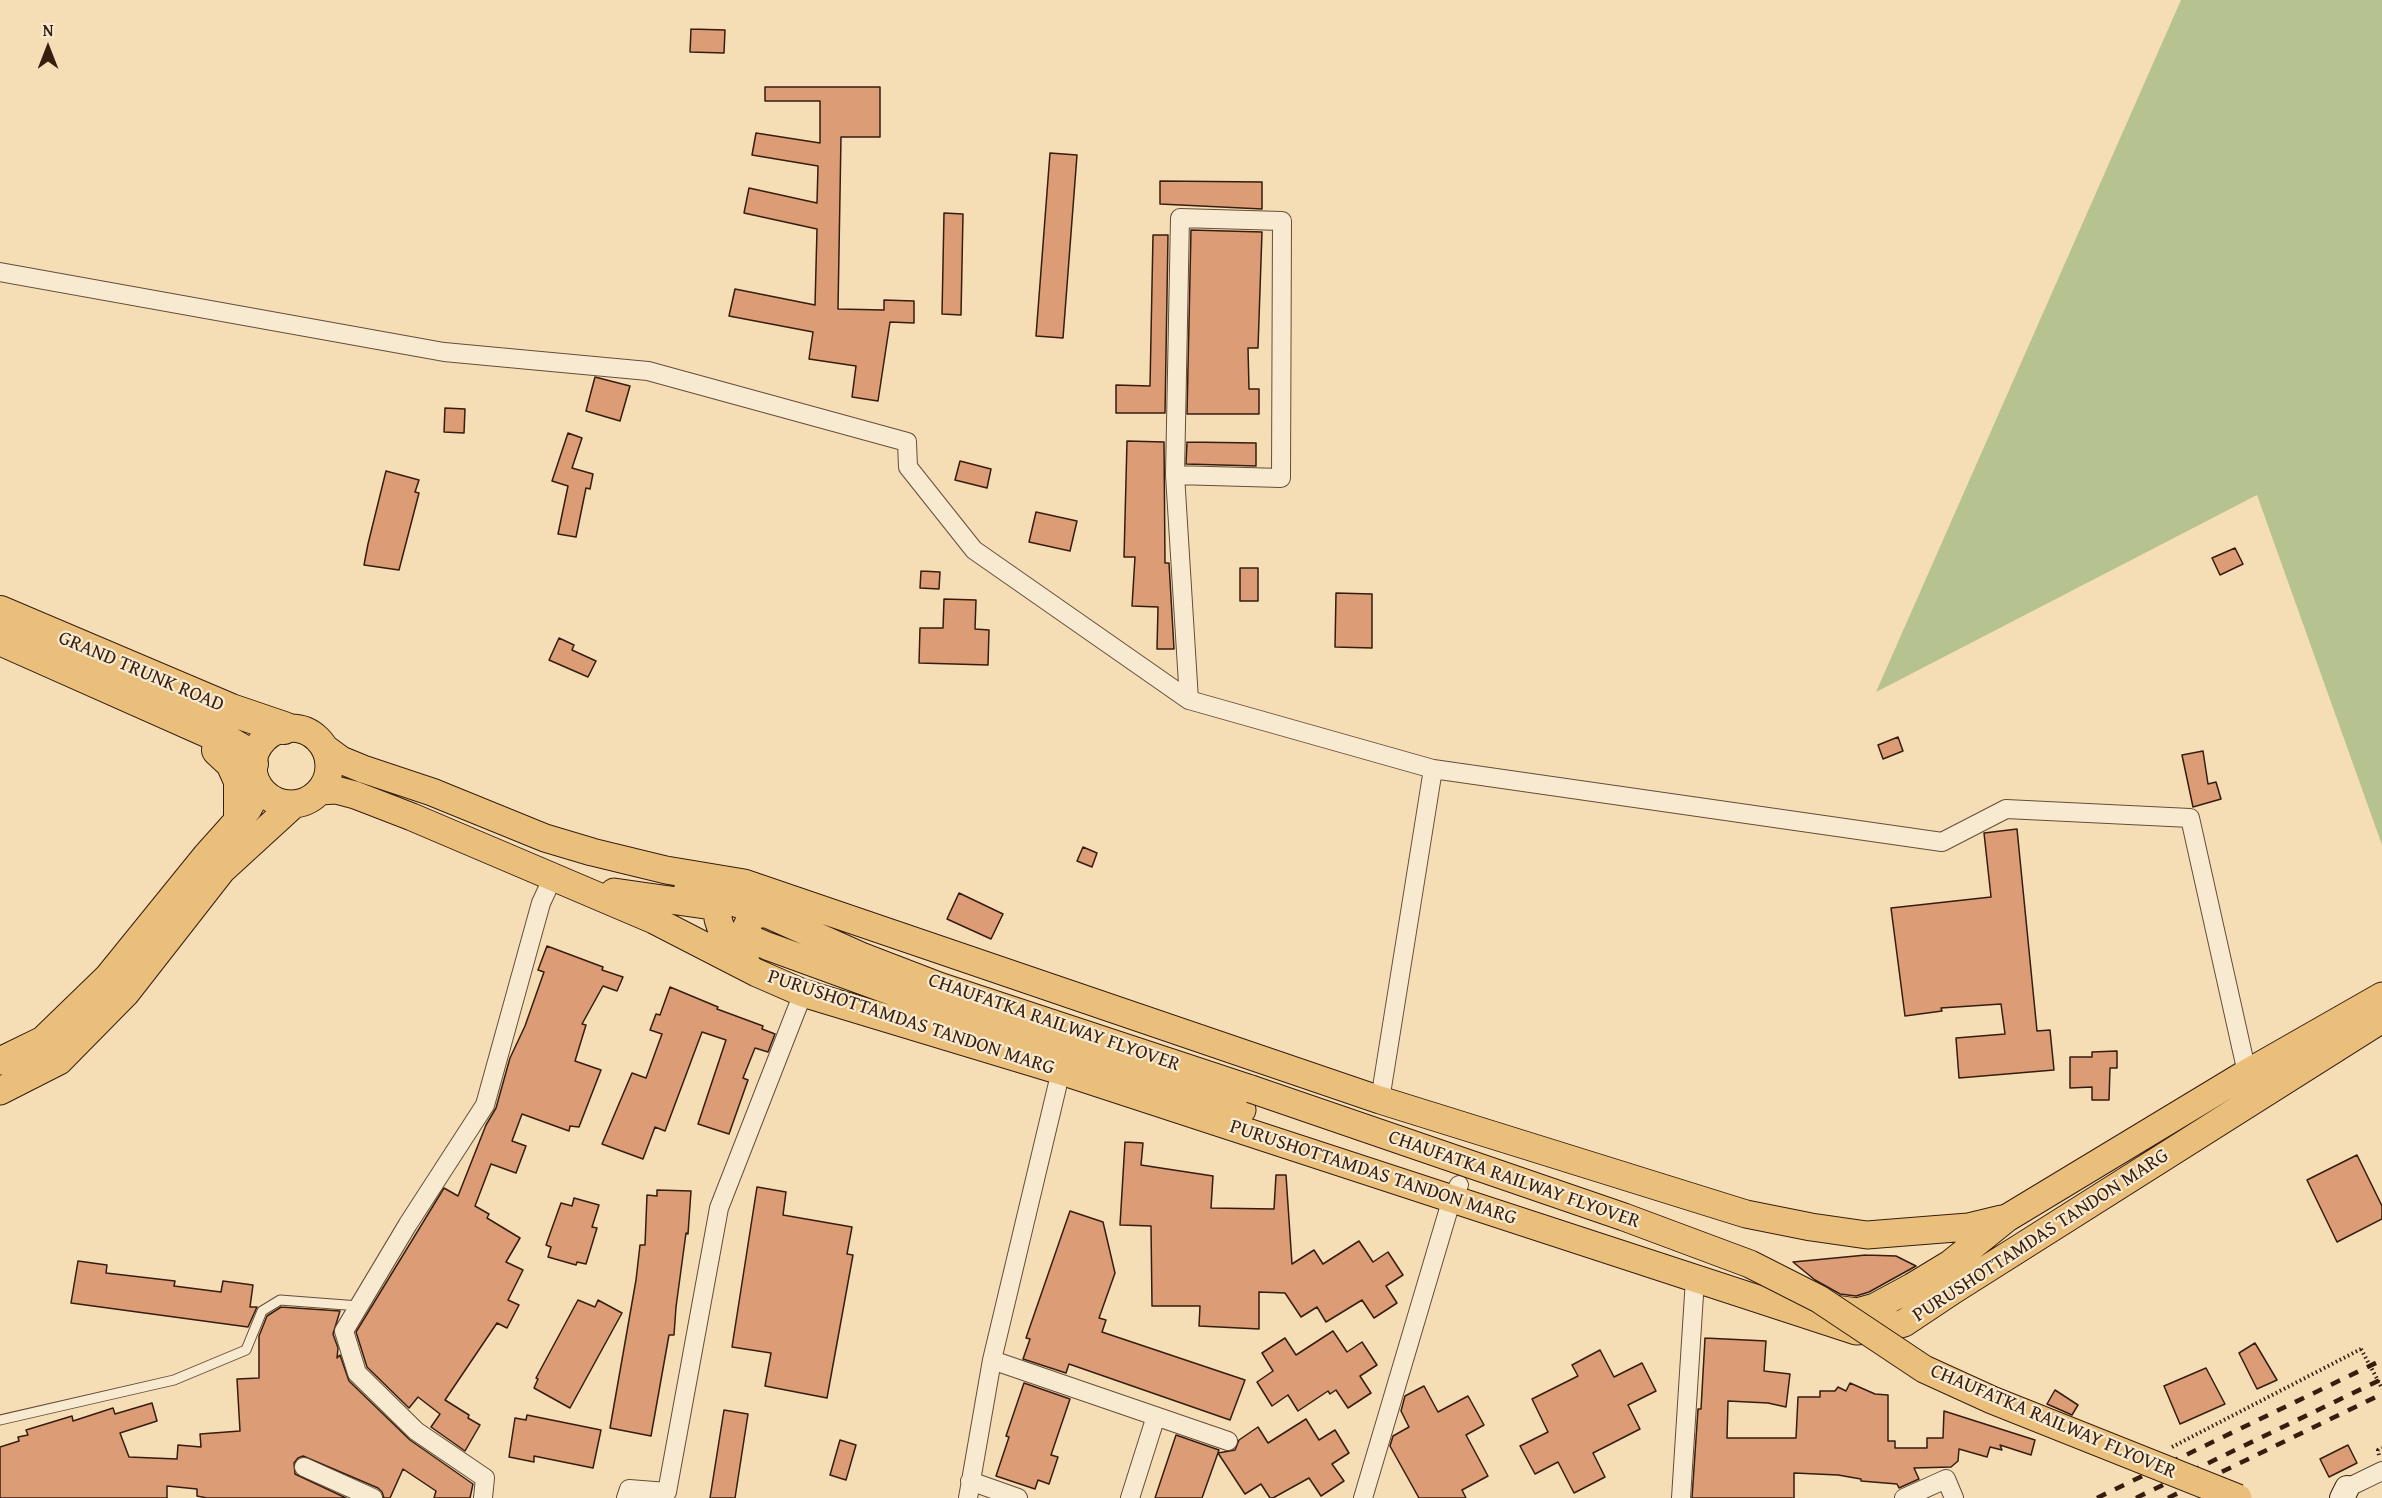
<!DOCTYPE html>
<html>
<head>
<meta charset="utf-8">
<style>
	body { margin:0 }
	#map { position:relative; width:2382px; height:1498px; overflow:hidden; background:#f5deb6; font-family:"Gentium Book Plus",serif }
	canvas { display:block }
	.north { position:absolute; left:18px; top:18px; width:60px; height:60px; -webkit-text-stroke:4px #f8ead0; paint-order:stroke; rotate:0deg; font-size:16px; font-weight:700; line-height:24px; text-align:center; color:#351d0f }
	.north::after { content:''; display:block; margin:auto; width:21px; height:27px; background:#351d0f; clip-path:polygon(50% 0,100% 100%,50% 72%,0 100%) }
</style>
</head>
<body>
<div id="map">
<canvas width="2382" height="1498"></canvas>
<div class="north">N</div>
</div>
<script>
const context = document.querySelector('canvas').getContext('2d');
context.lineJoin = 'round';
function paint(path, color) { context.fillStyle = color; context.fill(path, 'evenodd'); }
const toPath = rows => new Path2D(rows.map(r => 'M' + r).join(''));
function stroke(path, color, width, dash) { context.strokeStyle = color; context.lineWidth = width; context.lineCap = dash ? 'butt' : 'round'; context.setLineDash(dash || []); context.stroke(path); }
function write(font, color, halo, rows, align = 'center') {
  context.font = font + ' "Gentium Book Plus",serif'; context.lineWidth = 4.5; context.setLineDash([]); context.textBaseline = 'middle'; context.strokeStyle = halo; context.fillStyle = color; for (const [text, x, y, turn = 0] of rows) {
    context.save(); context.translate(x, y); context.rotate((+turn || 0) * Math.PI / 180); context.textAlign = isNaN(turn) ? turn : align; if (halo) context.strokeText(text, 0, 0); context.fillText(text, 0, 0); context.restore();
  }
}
const green = toPath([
	[2181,0,2382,0,2382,845,2257,495,1876,692]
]);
const building = toPath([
	[691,29,725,30,724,53,690,52,691,29],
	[765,87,880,87,880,137,841,137,838,309,884,310,884,300,914,301,914,323,890,322,878,401,852,397,856,366,809,359,813,332,729,316,735,289,815,305,817,229,744,213,749,188,817,203,818,166,752,155,756,133,820,143,820,101,765,101,765,87],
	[1050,153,1077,155,1063,338,1036,336,1050,153],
	[1160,181,1262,182,1262,209,1160,204,1160,181],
	[944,213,963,214,961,315,942,314,944,213],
	[1191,230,1262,232,1258,348,1248,348,1249,389,1259,389,1259,414,1187,414,1191,230],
	[1153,235,1168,235,1165,413,1116,413,1116,385,1150,386,1153,235],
	[595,377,630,386,620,421,586,411,595,377],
	[445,408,465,409,464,433,444,432,445,408],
	[568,433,582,438,572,468,593,474,590,489,586,488,576,537,558,534,568,486,552,481,568,433],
	[1127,441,1164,442,1165,563,1169,563,1174,649,1157,649,1158,607,1132,606,1135,557,1124,557,1127,441],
	[1187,442,1256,443,1256,466,1186,464,1187,442],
	[960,461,991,469,987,488,955,480,960,461],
	[386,471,419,480,415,492,419,493,399,570,364,565,368,544,386,471],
	[1036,512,1077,521,1070,551,1029,542,1036,512],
	[2235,548,2243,564,2220,575,2212,558,2235,548],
	[1240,568,1258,568,1258,601,1240,601,1240,568],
	[921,571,940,572,939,589,920,588,921,571],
	[1336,593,1372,594,1372,648,1335,647,1336,593],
	[944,599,976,600,975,629,989,630,988,665,919,663,920,628,943,628,944,599],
	[559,638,574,645,572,650,596,661,588,677,549,660,559,638],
	[1898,737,1903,751,1883,759,1878,745,1898,737],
	[2203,751,2208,784,2216,782,2221,799,2193,807,2182,755,2203,751],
	[2017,829,2037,1031,2050,1030,2054,1070,1959,1078,1956,1038,2005,1034,2001,1004,1941,1008,1942,1011,1905,1016,1891,908,1991,897,1984,833,2017,829],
	[1083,847,1097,853,1092,867,1077,861,1083,847],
	[959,893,1003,914,991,939,947,919,959,893],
	[547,946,603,967,602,970,623,977,617,991,603,986,582,1024,586,1025,575,1061,601,1070,579,1127,570,1126,569,1131,522,1114,512,1141,526,1146,516,1173,491,1164,475,1206,489,1214,487,1218,520,1238,506,1262,523,1270,508,1300,519,1305,507,1328,497,1323,445,1400,469,1415,468,1418,480,1425,465,1451,431,1427,440,1414,418,1397,409,1408,367,1367,356,1332,444,1188,458,1196,486,1125,496,1108,510,1058,525,1026,544,972,538,970,547,946],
	[670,987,718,1007,717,1009,763,1026,762,1029,775,1034,768,1052,755,1048,743,1078,748,1080,729,1134,698,1124,726,1040,702,1032,665,1131,655,1127,643,1159,602,1144,632,1073,646,1078,662,1034,650,1030,656,1014,660,1015,670,987],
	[2117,1051,2117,1068,2110,1068,2109,1100,2092,1100,2092,1087,2070,1088,2070,1057,2092,1057,2092,1052,2117,1051],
	[1125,1142,1143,1143,1141,1165,1213,1176,1211,1208,1274,1209,1276,1175,1286,1175,1292,1264,1314,1250,1323,1264,1359,1241,1373,1262,1388,1252,1403,1275,1386,1286,1397,1303,1374,1318,1362,1300,1326,1322,1317,1307,1301,1317,1285,1293,1259,1292,1259,1329,1199,1326,1200,1306,1152,1306,1151,1226,1120,1225,1125,1142],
	[2357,1155,2382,1206,2382,1219,2337,1242,2307,1180,2357,1155],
	[757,1187,786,1192,783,1215,852,1227,847,1254,853,1255,827,1398,765,1386,771,1353,732,1347,757,1187],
	[657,1190,691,1191,688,1234,686,1233,676,1307,674,1335,669,1335,651,1436,610,1428,636,1280,640,1245,645,1245,647,1195,657,1196,657,1190],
	[574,1198,599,1205,592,1227,597,1228,586,1264,577,1262,576,1265,548,1257,551,1247,546,1245,561,1203,572,1206,574,1198],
	[1070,1211,1103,1222,1115,1273,1099,1318,1106,1320,1102,1332,1245,1380,1230,1420,1069,1364,1066,1373,1023,1359,1030,1339,1026,1338,1070,1211],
	[1866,1255,1896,1256,1916,1266,1869,1292,1856,1296,1840,1294,1815,1280,1793,1262,1866,1255],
	[78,1261,107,1265,106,1273,175,1281,174,1286,221,1292,223,1281,253,1285,250,1307,257,1307,248,1327,71,1303,78,1261],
	[578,1300,595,1307,598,1300,622,1313,570,1408,534,1388,538,1379,536,1378,578,1300],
	[281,1307,340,1311,333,1334,338,1348,337,1358,340,1355,349,1381,410,1440,473,1484,470,1498,434,1498,436,1491,403,1469,390,1498,384,1498,382,1492,378,1488,303,1456,298,1458,294,1463,295,1474,346,1498,207,1498,197,1496,197,1489,167,1486,167,1498,0,1498,0,1447,19,1441,18,1437,28,1435,26,1430,72,1416,73,1421,113,1408,115,1414,152,1403,157,1421,120,1433,129,1457,177,1459,178,1445,201,1447,200,1434,240,1431,237,1379,259,1378,259,1336,267,1316,281,1307],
	[1333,1331,1347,1352,1362,1342,1377,1365,1360,1376,1371,1393,1348,1408,1336,1390,1330,1394,1328,1391,1298,1411,1288,1395,1272,1406,1257,1382,1273,1371,1262,1353,1285,1338,1296,1355,1333,1331],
	[1705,1338,1766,1341,1764,1371,1790,1374,1786,1407,1768,1403,1728,1401,1727,1438,1796,1438,1798,1397,1820,1397,1820,1391,1835,1391,1838,1387,1846,1391,1850,1383,1875,1394,1888,1395,1888,1441,1895,1441,1895,1448,1927,1448,1927,1438,1943,1438,1944,1411,2035,1440,2031,1455,2000,1445,2002,1450,1990,1447,1987,1457,1959,1449,1958,1461,1951,1467,1914,1468,1919,1479,1899,1488,1897,1484,1861,1481,1861,1479,1838,1475,1794,1473,1794,1498,1692,1498,1698,1409,1701,1409,1705,1338],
	[2255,1343,2277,1380,2257,1389,2239,1353,2255,1343],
	[1600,1350,1614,1377,1642,1363,1656,1391,1628,1405,1640,1429,1593,1453,1605,1477,1574,1493,1558,1462,1535,1474,1520,1446,1548,1432,1532,1399,1578,1376,1572,1365,1600,1350],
	[2206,1368,2225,1404,2180,1424,2164,1386,2206,1368],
	[1024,1383,1070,1399,1051,1455,1058,1457,1049,1484,1038,1480,1035,1489,996,1476,1009,1437,1006,1436,1024,1383],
	[1424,1386,1438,1412,1468,1396,1484,1425,1466,1435,1488,1476,1462,1490,1466,1498,1419,1498,1390,1446,1393,1436,1409,1427,1401,1411,1405,1396,1424,1386],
	[2055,1390,2078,1405,2072,1415,2047,1404,2055,1390],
	[724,1410,748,1414,735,1498,710,1498,724,1410],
	[527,1415,601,1430,593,1468,534,1456,534,1462,509,1457,515,1418,526,1420,527,1415],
	[1306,1419,1319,1440,1335,1430,1349,1453,1332,1464,1344,1481,1321,1496,1309,1478,1273,1498,1270,1498,1261,1484,1245,1494,1218,1453,1235,1450,1239,1440,1258,1427,1268,1443,1306,1419],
	[1176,1435,1219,1450,1202,1498,1155,1498,1176,1435],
	[840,1440,856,1445,846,1480,830,1475,840,1440],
	[2348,1445,2357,1463,2329,1477,2320,1459,2348,1445]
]);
const path = toPath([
	[2172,1447,2361,1349],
	[2379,1455,2378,1450,2382,1448]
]);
const lane = toPath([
	[0,1420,174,1380,246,1350,262,1311,280,1300,359,1306]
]);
const street = toPath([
	[0,272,444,352,648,371,907,442,908,467,974,550,1189,700,1433,769,1942,842,2006,809,2190,818,2247,1073],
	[1175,475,1281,478,1282,221,1180,218,1175,475,1189,700],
	[1380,1100,1433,769],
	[992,1360,1228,1441],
	[304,1467,373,1498],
	[970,1481,1018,1498],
	[2347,1488,2382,1471],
	[483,1498,485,1478,416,1431,357,1373,344,1331,408,1224,485,1105,541,903,553,877],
	[626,1498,629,1489,667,1492,719,1208,803,993],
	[968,1498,992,1360,1063,1062],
	[1130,1498,1156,1416],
	[1363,1498,1452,1198,1459,1185],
	[1681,1498,1695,1279],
	[1904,1498,1946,1479,1954,1498]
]);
const secondary = toPath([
	[2342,1498,2347,1488]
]);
const primary = toPath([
	'253 766a38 38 0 1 1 76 0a38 38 0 1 1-76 0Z',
	[326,749,341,760,363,769,432,792,545,838,592,852,666,870,744,883,1380,1100,1746,1214,1811,1227,1867,1235,1968,1227,2001,1219],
	[320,791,336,790,355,795,412,817,654,920,757,973,803,993,1061,1071,1856,1331,1883,1329,1904,1323,1955,1289,2382,1019],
	[688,886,767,914,861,956,939,986,1251,1089],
	[614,892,712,906],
	[731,901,719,907,718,919,726,944,746,962],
	[767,914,753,914,746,928,751,939,767,946,954,1014,1242,1110],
	[0,1061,43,1040,108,977,206,856,248,809,259,788],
	[0,1091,59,1061,126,993,222,870,293,805],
	[1827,1308,1857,1312,1875,1307,1912,1287,1950,1264,2007,1218,2247,1073,2382,996]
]);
const highway = toPath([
	[0,612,231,710,284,728],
	[0,639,216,735,243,751,252,764],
	[218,750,232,763,240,781,240,819]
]);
const rail = toPath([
	[2097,1498,2382,1360],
	[2136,1498,2382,1379],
	[2168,1498,2382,1394]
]);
const pathBridge = toPath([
	[2361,1349,2382,1388]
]);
const primaryBridge = toPath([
	[1251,1089,1624,1217,1750,1264,1819,1299,1924,1369,1992,1400,2238,1498]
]);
const streetNames = [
	["GRAND TRUNK ROAD",141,672,23],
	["PURUSHOTTAMDAS TANDON MARG",911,1023,18],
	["CHAUFATKA RAILWAY FLYOVER",1054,1023,19],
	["PURUSHOTTAMDAS TANDON MARG",1373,1173,18],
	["CHAUFATKA RAILWAY FLYOVER",1514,1180,19],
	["PURUSHOTTAMDAS TANDON MARG",2041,1236,-33],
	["CHAUFATKA RAILWAY FLYOVER",2053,1422,23]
];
paint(green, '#b7c291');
paint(building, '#db9c76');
stroke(building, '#351d0f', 1.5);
stroke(lane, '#654d39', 11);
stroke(street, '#654d39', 20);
stroke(secondary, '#351d0f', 26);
stroke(primary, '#351d0f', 29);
stroke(highway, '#351d0f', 34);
stroke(path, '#351d0f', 4, [1.5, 3]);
stroke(lane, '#f8ead0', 9);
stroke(street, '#f8ead0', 18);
stroke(secondary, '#f8ead0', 24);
stroke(primary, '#eabf7b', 27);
stroke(highway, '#eabf7b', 32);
stroke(rail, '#351d0f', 4.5, [10, 10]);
stroke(primaryBridge, '#351d0f', 29, []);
stroke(pathBridge, '#351d0f', 4, [1.5, 3]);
stroke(primaryBridge, '#eabf7b', 27);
write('20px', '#351d0f', '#f8ead0', streetNames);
</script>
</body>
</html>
